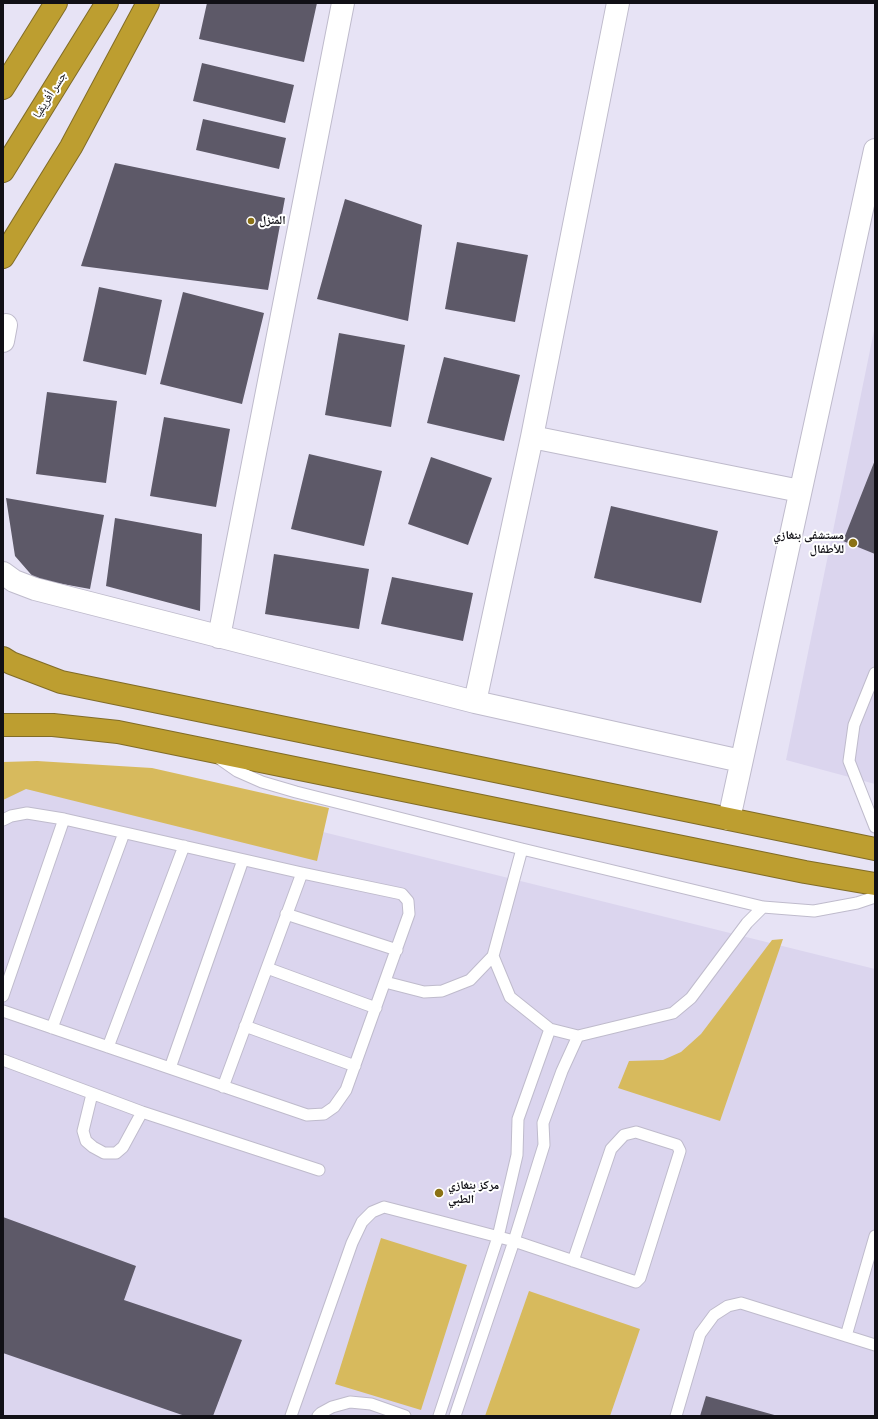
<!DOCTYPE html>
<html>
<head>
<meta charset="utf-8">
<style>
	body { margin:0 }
	#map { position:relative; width:878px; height:1419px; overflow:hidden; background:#e7e3f5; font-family:Karla,sans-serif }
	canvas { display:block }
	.frame { position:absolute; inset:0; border:4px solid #111016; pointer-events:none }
</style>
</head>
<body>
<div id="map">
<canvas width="878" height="1419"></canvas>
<div class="frame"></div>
</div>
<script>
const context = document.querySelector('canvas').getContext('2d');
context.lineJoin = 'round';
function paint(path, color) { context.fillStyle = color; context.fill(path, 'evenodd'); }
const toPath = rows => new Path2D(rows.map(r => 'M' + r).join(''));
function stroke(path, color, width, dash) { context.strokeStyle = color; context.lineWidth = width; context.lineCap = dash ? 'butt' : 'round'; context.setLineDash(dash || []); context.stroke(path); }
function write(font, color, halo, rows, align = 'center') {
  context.font = font + ' Karla,"Noto Naskh Arabic",sans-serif'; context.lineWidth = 4; context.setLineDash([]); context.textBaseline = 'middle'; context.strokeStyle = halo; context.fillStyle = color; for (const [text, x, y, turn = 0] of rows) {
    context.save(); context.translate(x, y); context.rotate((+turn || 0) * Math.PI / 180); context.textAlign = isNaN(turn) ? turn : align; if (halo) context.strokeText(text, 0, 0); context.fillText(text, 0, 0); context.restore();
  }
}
const built = toPath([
	[875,326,875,784,786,760],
	[37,761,875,969,875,1416,3,1416,3,775]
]);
const green = toPath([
	[37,761,152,768,329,808,317,861,26,789,3,800,3,762],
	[783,939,720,1121,618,1088,629,1061,663,1060,681,1052,701,1034,772,940],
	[381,1238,467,1265,421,1410,335,1384],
	[529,1291,640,1329,610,1416,485,1416]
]);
const building = toPath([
	[207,3,317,3,304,62,199,39],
	[202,63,294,85,285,123,193,101],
	[203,119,286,138,279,169,196,150],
	[115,163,285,198,268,290,81,266],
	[345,199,422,225,408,321,317,299],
	[457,242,528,255,515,322,445,309],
	[99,287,162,300,146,375,83,361],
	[183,292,264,313,242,404,160,384],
	[339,333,405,345,391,427,325,415],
	[444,357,520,375,504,441,427,423],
	[47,392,117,401,106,483,36,474],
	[164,417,230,429,216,507,150,496],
	[309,454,382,471,364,546,291,529],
	[431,457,492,478,468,545,408,524],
	[875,460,875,554,843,541],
	[6,498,104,515,90,589,35,579,15,556],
	[611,506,718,531,701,603,594,578],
	[115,518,202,534,200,611,106,586],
	[274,554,369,569,359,629,265,614],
	[392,577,473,593,463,641,381,624],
	[3,1217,136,1266,124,1300,242,1340,213,1416,185,1416,3,1353],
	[706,1396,778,1416,700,1416]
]);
const lane = toPath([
	[875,673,854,725,849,761,875,827],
	[217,757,237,771,262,782,296,792,522,849,763,907,814,911,857,903,875,897],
	[3,820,11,816,27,813,64,819,302,873,402,894,408,901,409,914,346,1090,334,1107,324,1114,307,1115,3,1011],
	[522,849,493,956,510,997,550,1029,578,1036,673,1013,691,998,747,923,763,907],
	[286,914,397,950],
	[267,968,376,1008],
	[385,982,424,992,442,991,470,980,493,956],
	[3,996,64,819],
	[245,1026,355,1066],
	[52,1028,124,833],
	[108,1047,184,846],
	[3,1060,142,1112,319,1170],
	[170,1068,243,860],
	[223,1087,302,873],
	[92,1094,83,1131,86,1141,93,1147,104,1153,116,1153,123,1147,142,1112],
	[846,1336,875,1236],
	[291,1416,352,1243,362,1222,372,1212,384,1207,442,1222,514,1241,636,1282,640,1278,680,1151,677,1145,636,1132,624,1135,611,1149,573,1261],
	[318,1416,321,1413,332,1407,350,1402,371,1404,405,1416],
	[439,1416,498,1237,517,1155,518,1119,550,1029],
	[455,1416,514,1241,544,1145,543,1123,562,1071,578,1036],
	[676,1416,700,1334,714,1315,728,1306,741,1303,875,1345]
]);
const street = toPath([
	[3,341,6,325],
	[532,437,800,491],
	[3,573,14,581,35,589,475,702,741,761],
	[219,637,343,3],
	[475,702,532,437,618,3],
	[729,819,875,150]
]);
const highway = toPath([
	[3,88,56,3],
	[3,171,107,3],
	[3,257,71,147,148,3],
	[3,658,11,663,61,682,875,849],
	[3,725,53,725,118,732,805,872,875,884]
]);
const markers = [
	[251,221,4,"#8b7215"],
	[853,543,5,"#8b7215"],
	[439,1193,5,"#8b7215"]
];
const streetNames = [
	["جسر أفريقيا",50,95,-58]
];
const poiNames = [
	["المنزل",259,221],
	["مستشفى بنغازي",844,536,"right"],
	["للأطفال",844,550,"right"],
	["مركز بنغازي",448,1186],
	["الطبي",448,1200]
];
paint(built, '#dbd5ee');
paint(green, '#d7ba5d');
paint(building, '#5d5968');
stroke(lane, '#bfbbcc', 13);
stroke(street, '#bfbbcc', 24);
stroke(highway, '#816c27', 24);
stroke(lane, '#fff', 11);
stroke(street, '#fff', 22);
stroke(highway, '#bd9e30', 22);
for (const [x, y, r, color] of markers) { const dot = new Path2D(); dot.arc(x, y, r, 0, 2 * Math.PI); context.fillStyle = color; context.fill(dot); stroke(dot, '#fff', 1.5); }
write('12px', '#111016', '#fff', streetNames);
write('bold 12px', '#111016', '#fff', poiNames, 'left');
</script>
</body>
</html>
